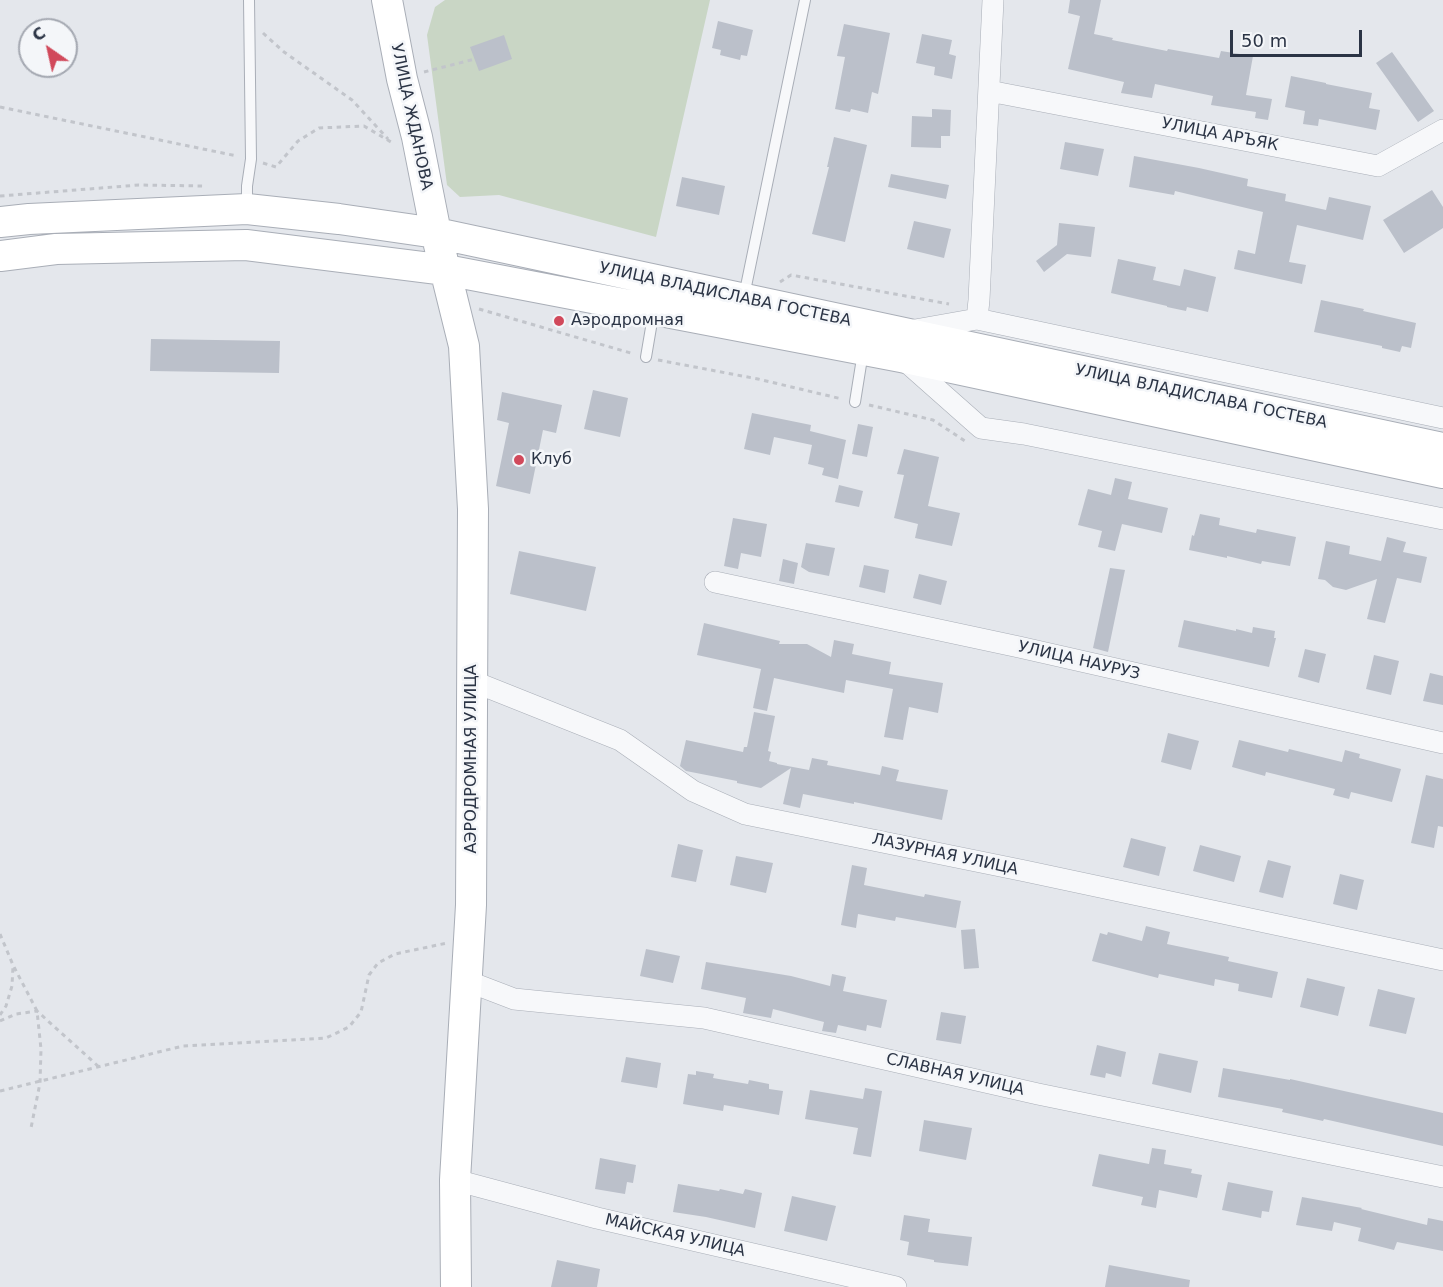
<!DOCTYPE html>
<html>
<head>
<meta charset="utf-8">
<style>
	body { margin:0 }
	#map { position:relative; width:1443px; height:1287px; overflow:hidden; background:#e4e7ec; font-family:"DejaVu Sans",sans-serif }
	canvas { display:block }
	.north { position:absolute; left:18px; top:18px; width:60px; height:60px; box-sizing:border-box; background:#f4f6f9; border:2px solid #a4a8b1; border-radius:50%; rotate:326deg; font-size:16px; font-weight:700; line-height:24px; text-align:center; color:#2b3445 }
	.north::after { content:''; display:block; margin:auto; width:21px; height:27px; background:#d1495b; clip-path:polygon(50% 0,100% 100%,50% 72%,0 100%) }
	.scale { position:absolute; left:1230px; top:30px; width:132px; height:27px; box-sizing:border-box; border:3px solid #2b3445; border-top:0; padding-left:8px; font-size:18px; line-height:21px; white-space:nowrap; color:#2b3445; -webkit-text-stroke:4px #f4f6f9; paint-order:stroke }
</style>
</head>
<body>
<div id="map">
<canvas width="1443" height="1287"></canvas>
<div class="north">С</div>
<div class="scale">50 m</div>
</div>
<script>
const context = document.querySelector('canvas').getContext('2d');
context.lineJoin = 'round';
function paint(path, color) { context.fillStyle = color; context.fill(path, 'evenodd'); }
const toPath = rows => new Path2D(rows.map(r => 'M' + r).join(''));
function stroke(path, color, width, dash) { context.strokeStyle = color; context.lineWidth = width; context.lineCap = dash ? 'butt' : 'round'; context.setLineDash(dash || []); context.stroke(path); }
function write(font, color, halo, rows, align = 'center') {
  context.font = font + ' "DejaVu Sans",sans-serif'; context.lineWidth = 5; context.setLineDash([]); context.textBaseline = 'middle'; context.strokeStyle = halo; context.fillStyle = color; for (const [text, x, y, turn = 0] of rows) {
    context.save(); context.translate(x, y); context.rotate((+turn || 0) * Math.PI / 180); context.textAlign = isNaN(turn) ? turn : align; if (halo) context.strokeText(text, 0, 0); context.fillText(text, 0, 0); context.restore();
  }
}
const green = toPath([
	[445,0,710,0,656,237,499,195,460,197,447,185,427,35,435,7]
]);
const building = toPath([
	[1070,0,1101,0,1094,34,1113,38,1112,40,1167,51,1168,49,1219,58,1221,51,1253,56,1246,95,1272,99,1268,120,1255,118,1256,112,1211,105,1213,96,1155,84,1152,98,1121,93,1124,82,1068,69,1080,16,1068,13],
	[718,21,753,30,747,56,741,55,740,60,720,55,721,50,712,48],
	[844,24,890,33,878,94,872,92,868,113,851,109,850,112,835,109,845,57,837,56],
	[922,34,952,40,949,54,956,56,952,79,934,75,935,67,916,63],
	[504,35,512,59,479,71,470,47],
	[1392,52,1434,111,1418,122,1376,63],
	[1291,76,1326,83,1326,84,1372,93,1369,108,1380,110,1376,130,1319,119,1318,126,1303,124,1305,111,1285,107],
	[932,109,951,110,950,136,941,136,941,148,911,147,912,116,932,117],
	[834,137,867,145,845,242,812,234,829,167,827,167],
	[1065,142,1104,149,1098,176,1060,169],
	[1134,156,1199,168,1248,179,1247,186,1286,194,1285,201,1326,210,1329,197,1371,206,1363,240,1297,225,1289,262,1306,265,1302,284,1234,269,1238,250,1255,254,1263,212,1175,191,1174,195,1129,187],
	[891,174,949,185,946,199,888,187],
	[682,177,725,186,719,215,676,206],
	[1432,190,1443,207,1443,228,1404,253,1383,220],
	[914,221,951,229,944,258,907,249],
	[1059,223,1095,227,1091,257,1067,254,1044,272,1036,261,1057,245],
	[1118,259,1156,267,1153,280,1180,286,1184,269,1216,277,1208,312,1187,307,1186,311,1167,307,1167,306,1111,293],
	[1321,300,1364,309,1363,311,1416,323,1411,348,1402,346,1400,352,1382,348,1382,346,1314,332],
	[151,339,280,341,279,373,150,371],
	[593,390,628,398,620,437,584,429],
	[502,392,562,405,556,433,543,430,530,494,496,486,509,423,497,420],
	[752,413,811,425,810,431,846,440,838,479,822,475,824,468,808,464,812,445,774,437,770,455,744,449],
	[858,424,873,427,867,457,852,454],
	[904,449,939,457,928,506,960,513,952,546,915,538,918,524,894,518,904,475,897,474],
	[1115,478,1132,482,1128,499,1168,508,1162,533,1122,524,1115,551,1098,547,1102,531,1078,525,1088,489,1111,495],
	[839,485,863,491,859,507,835,502],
	[1200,514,1220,518,1219,525,1256,533,1257,529,1296,537,1290,566,1262,561,1261,564,1227,556,1227,558,1189,550,1192,535,1194,536],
	[733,518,767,524,761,557,741,553,738,569,724,566],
	[1387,537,1406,542,1403,552,1427,557,1421,583,1397,578,1385,623,1367,619,1377,579,1346,590,1333,587,1325,580,1318,579,1326,541,1350,546,1349,554,1381,561],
	[806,543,835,548,829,576,809,572,801,567],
	[519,551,596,567,586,611,510,594],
	[783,559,798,563,794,584,779,581],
	[864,565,889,570,885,593,859,587],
	[1110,568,1125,570,1108,652,1093,648],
	[919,574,947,581,941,605,913,598],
	[1184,620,1236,631,1236,629,1252,633,1253,627,1275,631,1274,638,1276,638,1269,667,1178,647],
	[704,623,780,641,779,644,807,644,831,657,834,640,854,644,852,654,891,662,889,674,943,683,938,713,909,707,903,740,884,737,893,689,846,680,844,693,774,678,767,711,753,708,761,669,697,655],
	[1305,649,1326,654,1319,683,1298,677],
	[1374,655,1399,661,1391,695,1366,689],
	[1430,673,1443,676,1443,705,1423,701],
	[754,712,775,716,768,751,771,752,769,761,777,763,777,764,809,770,812,758,828,761,827,765,880,775,882,766,899,770,896,781,948,790,942,820,854,802,854,804,803,794,800,808,783,804,791,768,761,788,737,783,737,781,686,771,680,766,686,740,743,752,744,747,747,747],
	[1168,733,1199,741,1191,770,1161,762],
	[1239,740,1288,752,1289,749,1342,762,1345,750,1360,754,1359,758,1401,769,1392,802,1351,792,1349,799,1333,795,1335,789,1266,772,1265,776,1232,767],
	[1426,775,1443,779,1443,827,1438,826,1434,848,1411,843],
	[1131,838,1166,847,1159,876,1123,867],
	[678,844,703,850,696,882,671,877],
	[1200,845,1241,856,1234,882,1193,871],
	[736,856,773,863,766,893,730,885],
	[1268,860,1291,866,1283,898,1259,892],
	[852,865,867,868,864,885,924,897,925,894,961,901,956,928,896,917,895,921,858,914,856,928,841,925],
	[1340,874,1364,880,1357,910,1333,904],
	[1146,926,1170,932,1167,944,1229,957,1228,961,1278,972,1272,998,1238,991,1239,984,1215,979,1214,986,1159,974,1158,978,1092,961,1100,933,1107,935,1108,932,1142,941],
	[975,929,979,968,964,969,961,930],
	[646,949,680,956,673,983,640,976],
	[706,962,791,976,830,986,832,974,846,977,843,991,887,1000,881,1028,867,1025,866,1031,838,1025,836,1033,822,1031,824,1022,773,1009,771,1018,743,1013,746,998,701,989],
	[1307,978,1345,987,1338,1016,1300,1007],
	[1378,989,1415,998,1406,1034,1369,1026],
	[941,1012,966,1016,961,1044,936,1040],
	[1097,1045,1126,1052,1121,1077,1106,1073,1105,1078,1090,1075],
	[1159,1053,1198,1061,1191,1093,1152,1084],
	[626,1057,661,1063,657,1088,621,1082],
	[1223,1068,1290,1080,1290,1079,1443,1113,1443,1146,1324,1119,1323,1121,1282,1112,1283,1109,1218,1097],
	[696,1071,714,1074,713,1078,748,1084,749,1080,769,1084,769,1089,783,1091,779,1115,724,1105,723,1111,683,1104,688,1074,696,1075],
	[865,1088,882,1091,871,1157,853,1154,858,1128,805,1119,810,1090,863,1099],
	[924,1120,972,1128,966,1160,919,1151],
	[1152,1148,1166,1150,1164,1164,1192,1169,1191,1173,1202,1175,1197,1198,1159,1190,1156,1208,1141,1205,1143,1197,1092,1186,1099,1154,1149,1164],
	[600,1158,636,1165,633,1183,627,1182,625,1194,595,1189],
	[1228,1182,1273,1191,1269,1212,1262,1211,1261,1218,1222,1210],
	[678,1184,719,1191,720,1189,743,1194,745,1189,762,1193,755,1228,706,1217,673,1212],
	[792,1196,836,1206,827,1241,784,1231],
	[1302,1197,1362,1208,1361,1209,1427,1225,1428,1218,1443,1221,1443,1251,1397,1242,1394,1250,1358,1241,1361,1228,1334,1222,1332,1231,1296,1225],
	[904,1215,930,1219,928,1232,972,1237,968,1266,934,1262,934,1260,907,1255,909,1242,900,1240],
	[557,1260,600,1269,597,1287,551,1287],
	[1109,1265,1190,1280,1189,1287,1105,1287]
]);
const path = toPath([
	[263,33,284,52,352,100,388,139],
	[424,72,475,59],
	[0,107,237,156],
	[263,163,276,167,298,141,319,128,364,126,391,142,395,141],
	[0,196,139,185,204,186],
	[780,282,791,275,949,304],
	[479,309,634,354],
	[658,360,758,379,842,399],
	[869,405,933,420,968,443],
	[0,934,13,965,37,1011,41,1049,40,1083,31,1128],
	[0,1015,6,1006,12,986,13,966],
	[0,1021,16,1014,37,1011,99,1067],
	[0,1091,183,1046,326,1038,349,1027,361,1012,369,975,378,963,395,954,447,943]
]);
const lane = toPath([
	[247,206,247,186,251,159,249,0],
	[744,296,805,0],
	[646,357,654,310],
	[855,402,863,352]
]);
const street = toPath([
	[989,91,1378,166,1443,130],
	[977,319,979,300,993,0],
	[915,330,977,319,1443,418],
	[903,359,981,428,1024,434,1443,519],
	[715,582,1019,647,1443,743],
	[472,681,620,740,693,791,745,814,1025,871,1443,960],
	[467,981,514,999,704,1018,1038,1094,1443,1177],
	[455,1180,597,1218,896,1287]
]);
const secondary = toPath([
	[387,0,402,79,417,137,436,233,464,346,473,509,471,905,455,1180,456,1287],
	[0,222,29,219,247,209,339,219,436,233,1443,448],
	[0,256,56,249,246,245,446,270,901,357,1443,473]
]);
const markers = [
	[559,321,6,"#d1495b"],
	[519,460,6,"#d1495b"]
];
const streetNames = [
	["УЛИЦА ЖДАНОВА",411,117,78],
	["УЛИЦА АРЪЯК",1220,135,11],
	["УЛИЦА ВЛАДИСЛАВА ГОСТЕВА",725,295,12],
	["УЛИЦА ВЛАДИСЛАВА ГОСТЕВА",1201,397,12],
	["УЛИЦА НАУРУЗ",1079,661,13],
	["АЭРОДРОМНАЯ УЛИЦА",472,759,-90],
	["ЛАЗУРНАЯ УЛИЦА",945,855,12],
	["СЛАВНАЯ УЛИЦА",955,1075,13],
	["МАЙСКАЯ УЛИЦА",675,1236,13]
];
const poiNames = [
	["Аэродромная",571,321],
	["Клуб",531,460]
];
paint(green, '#c9d6c5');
paint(building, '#bbc0ca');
stroke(lane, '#a9aeb7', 12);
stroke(street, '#a9aeb7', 22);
stroke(secondary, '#a9aeb7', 32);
stroke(path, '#c2c5cb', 3, [4.5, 4.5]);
stroke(lane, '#f7f8fa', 10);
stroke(street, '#f7f8fa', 21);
stroke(secondary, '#fff', 30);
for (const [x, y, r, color] of markers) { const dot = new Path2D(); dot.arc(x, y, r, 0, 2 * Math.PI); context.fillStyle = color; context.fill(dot); stroke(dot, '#f4f6f9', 2); }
write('16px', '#2b3445', '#f4f6f9', streetNames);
write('16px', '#2b3445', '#f4f6f9', poiNames, 'left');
</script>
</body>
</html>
